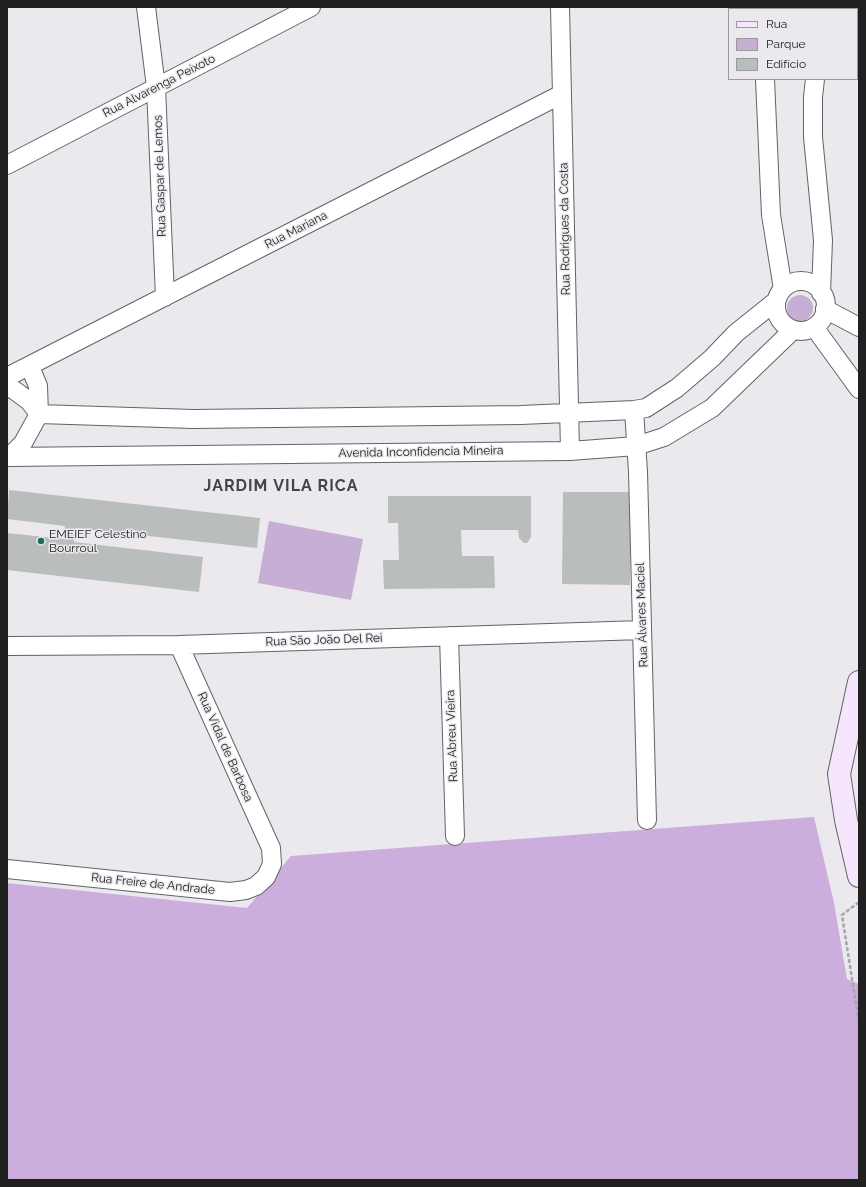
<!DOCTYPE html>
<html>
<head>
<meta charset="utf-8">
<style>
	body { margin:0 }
	#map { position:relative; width:866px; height:1187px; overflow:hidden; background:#ebe9ed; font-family:Raleway,sans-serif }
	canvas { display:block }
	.frame { position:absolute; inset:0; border:8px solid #212021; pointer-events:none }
	.legend { position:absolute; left:728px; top:8px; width:130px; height:72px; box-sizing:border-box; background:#ebe9ed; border:1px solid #9a999b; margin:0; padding:5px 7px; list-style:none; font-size:12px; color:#212021 }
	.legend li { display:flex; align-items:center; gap:8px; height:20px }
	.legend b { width:20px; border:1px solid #9a999b }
</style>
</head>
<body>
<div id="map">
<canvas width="866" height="1187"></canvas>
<div class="frame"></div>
<ul class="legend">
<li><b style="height:5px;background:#f5e6fe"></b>Rua</li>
<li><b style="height:11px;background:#c6aed5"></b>Parque</li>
<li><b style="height:11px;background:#b9bebd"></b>Edifício</li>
</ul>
</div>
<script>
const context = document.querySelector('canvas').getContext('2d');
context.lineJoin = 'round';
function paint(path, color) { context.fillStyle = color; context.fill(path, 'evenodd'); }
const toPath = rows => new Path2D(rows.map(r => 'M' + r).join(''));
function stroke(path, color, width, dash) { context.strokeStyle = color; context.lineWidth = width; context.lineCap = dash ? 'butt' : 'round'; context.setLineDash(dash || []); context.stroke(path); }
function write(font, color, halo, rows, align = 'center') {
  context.font = font + ' Raleway,sans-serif'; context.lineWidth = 3; context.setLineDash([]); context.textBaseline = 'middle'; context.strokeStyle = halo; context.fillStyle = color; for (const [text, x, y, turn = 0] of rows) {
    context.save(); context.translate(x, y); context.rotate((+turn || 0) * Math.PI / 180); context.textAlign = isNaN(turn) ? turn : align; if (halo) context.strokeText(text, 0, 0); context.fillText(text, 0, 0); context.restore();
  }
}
const green = toPath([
	'787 308a13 13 0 1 1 26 0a13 13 0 1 1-26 0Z',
	[269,521,363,539,351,600,258,583]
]);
const forest = toPath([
	[814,817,834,903,847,979,859,984,859,1180,7,1180,7,883,247,908,291,856]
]);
const building = toPath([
	[9,490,260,518,257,548,76,528,74,542,203,557,199,592,7,570,7,533,64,539,65,526,7,519],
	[563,492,630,492,630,585,562,584],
	[388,496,531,496,531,537,527,543,524,543,519,538,518,530,461,530,462,556,494,556,495,588,384,589,383,560,399,560,398,523,388,523]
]);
const path = toPath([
	[859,902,842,915,859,1023]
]);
const street = toPath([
	[146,7,156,87,165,297],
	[560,7,570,451],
	[775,9,775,7],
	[831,9,831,7],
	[765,79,771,215,783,289],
	[815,79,813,97,813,137,823,240,821,293],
	[7,165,311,7],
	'776 306a25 25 0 1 1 50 0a25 25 0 1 1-50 0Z',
	[825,309,859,327],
	[814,327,859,389],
	[7,377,562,94],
	[7,387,14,390,29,401,39,414,193,419,521,415,634,410,646,408,677,388,712,358,736,333,776,301],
	[634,410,638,472,647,820],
	[7,457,570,451,636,446,664,437,712,408,793,330],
	[9,457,23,443,39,414,38,386,30,367],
	[449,636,455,836],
	[7,646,179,645,642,630],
	[7,869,230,892,246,890,256,886,266,877,272,864,271,848,179,645]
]);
const secondary = toPath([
	[859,682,839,774,846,820,859,876]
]);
const markers = [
	[41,541,4,"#206a64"]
];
const streetNames = [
	["Rua Alvarenga Peixoto",159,86,-27],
	["Rua Gaspar de Lemos",160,176,-92],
	["Rua Rodrigues da Costa",565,229,-91],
	["Rua Mariana",296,230,-27],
	["Avenida Inconfidencia Mineira",421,452,-1],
	["Rua Álvares Maciel",642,615,-92],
	["Rua São João Del Rei",324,640,-2],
	["Rua Abreu Vieira",452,736,-92],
	["Rua Vidal de Barbosa",225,747,66],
	["Rua Freire de Andrade",153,884,6]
];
const poiNames = [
	["EMEIEF Celestino",49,534],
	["Bourroul",49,548]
];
const districtNames = [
	["JARDIM VILA RICA",281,486]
];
paint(green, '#c6aed5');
paint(forest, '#ccaede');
paint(building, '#b9bebd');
stroke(street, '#646265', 20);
stroke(secondary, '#646265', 24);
stroke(path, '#a7a6a9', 2.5, [4, 2]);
stroke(street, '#fff', 18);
stroke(secondary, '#f5e6fe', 22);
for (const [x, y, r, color] of markers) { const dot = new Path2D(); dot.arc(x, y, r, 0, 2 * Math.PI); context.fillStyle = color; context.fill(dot); stroke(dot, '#ebe9ed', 1.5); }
write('12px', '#212021', '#ebe9ed', streetNames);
write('12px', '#212021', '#ebe9ed', poiNames, 'left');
context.letterSpacing = '1px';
write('bold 16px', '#444345', '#ebe9ed', districtNames);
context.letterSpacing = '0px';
</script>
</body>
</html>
